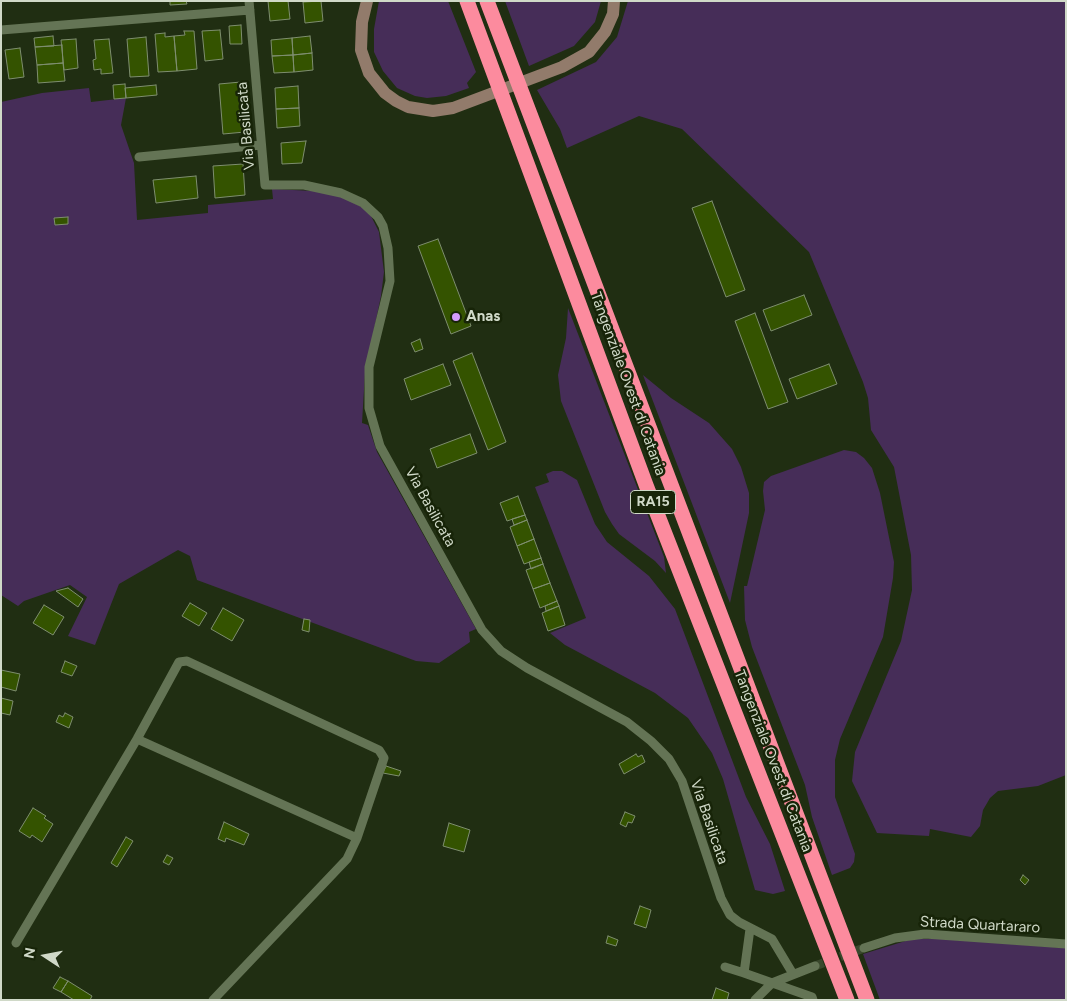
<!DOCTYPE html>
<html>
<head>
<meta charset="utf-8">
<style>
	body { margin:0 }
	#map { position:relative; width:1067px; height:1001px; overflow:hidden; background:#202e12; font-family:Figtree,sans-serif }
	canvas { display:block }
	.frame { position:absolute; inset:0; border:2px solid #d0d9c8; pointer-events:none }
	.north { position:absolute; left:20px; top:931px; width:50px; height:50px; -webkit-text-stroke:4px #172408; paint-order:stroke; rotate:281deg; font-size:14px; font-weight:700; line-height:20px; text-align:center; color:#d0d9c8 }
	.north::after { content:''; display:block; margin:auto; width:18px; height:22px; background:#d0d9c8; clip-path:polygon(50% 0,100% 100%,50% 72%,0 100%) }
</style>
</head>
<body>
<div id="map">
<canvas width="1067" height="1001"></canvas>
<div class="frame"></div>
<div class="north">N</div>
</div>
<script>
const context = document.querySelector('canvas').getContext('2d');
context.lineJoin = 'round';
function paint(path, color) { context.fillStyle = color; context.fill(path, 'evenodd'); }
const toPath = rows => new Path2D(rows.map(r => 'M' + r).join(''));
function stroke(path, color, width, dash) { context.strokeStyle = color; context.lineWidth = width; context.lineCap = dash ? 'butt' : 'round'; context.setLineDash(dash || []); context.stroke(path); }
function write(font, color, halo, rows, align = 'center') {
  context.font = font + ' Figtree,sans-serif'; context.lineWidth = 5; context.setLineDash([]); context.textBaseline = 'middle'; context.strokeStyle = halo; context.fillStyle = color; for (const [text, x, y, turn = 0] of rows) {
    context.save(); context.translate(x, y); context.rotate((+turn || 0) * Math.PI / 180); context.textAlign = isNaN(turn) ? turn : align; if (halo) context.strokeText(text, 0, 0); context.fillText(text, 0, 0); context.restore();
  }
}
const green = toPath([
	[379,1,448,1,476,72,467,83,469,88,446,96,427,98,415,96,397,88,383,71,374,52,374,29],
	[505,1,601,1,595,22,574,46,529,66],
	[628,1,1066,1,1066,775,1038,786,998,791,990,798,983,810,980,826,971,837,930,829,929,836,877,833,852,781,855,752,901,641,912,590,911,555,894,467,871,430,868,398,863,382,809,252,682,129,639,116,567,148,560,129,537,90,596,62,617,37],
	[89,88,91,102,126,98,121,125,134,163,137,220,208,213,208,205,273,199,272,189,314,191,342,197,362,207,370,214,379,232,384,272,381,296,365,373,362,423,368,425,377,452,476,629,469,632,470,642,439,663,416,661,197,580,190,556,178,550,119,584,95,645,68,636,87,597,70,585,24,601,18,606,1,595,1,102,42,93],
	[568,308,664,557,666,573,655,561,619,534,612,524,605,512,561,401,558,375,566,338],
	[643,375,671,398,709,423,732,449,741,467,749,493,749,513,730,603],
	[844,450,856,452,864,458,872,468,880,493,894,562,893,578,883,637,840,739,835,760,835,797,855,854,854,862,850,868,832,875,812,817,805,785,752,647,745,620,744,586,747,586,765,510,763,491,764,482,771,476],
	[553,471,562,471,577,480,595,524,607,542,649,576,675,609,746,797,770,844,785,891,773,894,755,890,723,779,712,753,688,718,655,693,565,645,550,633,586,618,535,487,549,482,546,474],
	[912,939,944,939,1066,948,1066,1000,880,1000,863,954]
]);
const building = toPath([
	[170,1,186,1,187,4,170,5,170,1],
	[268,1,288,1,290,19,270,21,268,1],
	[321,1,323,21,305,23,303,2,321,1],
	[241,25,242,44,230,44,229,26,241,25],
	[220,30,223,59,205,61,202,31,220,30],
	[184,31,194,31,197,69,177,71,174,36,185,35,184,31],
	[165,33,165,37,174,36,177,71,158,72,155,34,165,33],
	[53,36,54,46,35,47,34,38,53,36],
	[310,36,312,53,293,55,292,38,310,36],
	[146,37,149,76,130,77,127,39,146,37],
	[292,38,293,55,272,56,271,40,292,38],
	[76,39,78,68,64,70,61,40,76,39],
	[109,39,113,73,101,74,101,69,94,70,93,60,96,59,94,40,109,39],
	[62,45,63,63,37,65,35,47,62,45],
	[20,48,24,77,9,79,5,50,20,48],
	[312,53,313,70,294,72,293,55,312,53],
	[293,55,294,72,274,73,272,56,293,55],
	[63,63,65,81,38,83,37,65,63,63],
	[241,82,245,132,223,134,219,84,241,82],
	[125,84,126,98,114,99,113,85,125,84],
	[156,85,157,95,126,98,125,88,156,85],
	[298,86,299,108,276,109,275,88,298,86],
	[299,108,300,126,277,128,276,109,299,108],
	[306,141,302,163,282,164,281,143,306,141],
	[243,164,245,195,215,198,213,166,243,164],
	[196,176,198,198,156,203,153,180,196,176],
	[712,201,745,290,726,297,692,208,712,201],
	[68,217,68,224,55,225,54,218,68,217],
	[438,239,471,326,451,334,418,246,438,239],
	[804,295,812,315,771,331,763,310,804,295],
	[755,313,788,402,768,409,735,321,755,313],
	[420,339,423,349,415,352,411,343,420,339],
	[472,353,506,442,488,450,453,361,472,353],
	[443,364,451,385,411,400,404,379,443,364],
	[829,364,837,384,797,399,789,379,829,364],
	[470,434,477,453,437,468,430,449,470,434],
	[518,496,525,515,507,521,500,503,518,496],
	[525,515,527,520,514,525,512,519,525,515],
	[527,520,534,539,517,546,510,527,527,520],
	[534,539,541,558,524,564,517,546,534,539],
	[541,558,543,564,531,569,529,562,541,558],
	[543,564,550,583,533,589,526,570,543,564],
	[550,583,557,601,540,608,533,589,550,583],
	[68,588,83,599,78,607,56,591,68,588],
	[557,601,559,606,546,611,545,606,557,601],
	[190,603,207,613,199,626,182,616,190,603],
	[44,605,64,617,53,635,33,623,44,605],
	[559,606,565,625,548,631,542,613,559,606],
	[223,608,244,620,232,641,211,629,223,608],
	[304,619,310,620,309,632,302,630,304,619],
	[65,661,77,666,72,676,61,672,65,661],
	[1,670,20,674,16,691,1,687,1,670],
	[1,698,13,701,10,715,1,713,1,698],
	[65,713,73,717,69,728,56,722,59,715,63,717,65,713],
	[636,754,638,757,642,755,645,762,624,774,619,764,636,754],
	[386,766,401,771,399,776,383,773,386,766],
	[33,808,46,816,44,818,53,824,42,842,32,835,30,838,19,831,33,808],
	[625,812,635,816,632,823,628,822,626,827,620,824,625,812],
	[224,822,249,834,244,845,226,838,225,842,218,839,224,822],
	[449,823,470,830,464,852,443,846,449,823],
	[126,837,133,841,117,867,111,863,126,837],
	[167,855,173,858,169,865,163,862,167,855],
	[1023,875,1029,880,1025,885,1020,880,1023,875],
	[640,906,651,910,646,928,634,924,640,906],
	[608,936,618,940,616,946,606,943,608,936],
	[60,977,68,981,61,992,53,988,60,977],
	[68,981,92,996,90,1000,74,1000,61,992,68,981],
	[716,988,729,993,727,1000,712,1000,716,988]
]);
const streetTunnel = toPath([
	[815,966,864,948]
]);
const street = toPath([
	[249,1,265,185,304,185,341,193,363,203,378,217,383,226,388,248,390,281,369,367,369,408,380,446,482,630,501,651,527,668,627,722,651,741,669,759,682,781,721,898,730,915,739,922,772,939,793,974],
	[1,30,250,10],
	[139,157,261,145],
	[137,739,357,838],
	[750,929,744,973,812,997,813,1000],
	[16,943,137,739,179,662,187,661,379,750,384,758,357,838,347,859,213,1000],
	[864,948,895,938,925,934,1066,944],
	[725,967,744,973],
	[755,1000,772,983,815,966]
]);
const secondary = toPath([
	[367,1,362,22,361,50,369,73,385,93,396,101,408,107,433,111,453,108,562,67,589,52,605,32,613,14,614,1]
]);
const highway = toPath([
	[467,1,646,485,847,1000],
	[487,1,867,1000]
]);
const markers = [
	[456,317,5,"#d39cfc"]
];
const shields = [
	[653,502,45]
];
const shieldNames = [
	["RA15",653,502]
];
const streetNames = [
	["Via Basilicata",246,126,-95],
	["Tangenziale Ovest di Catania",628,384,70],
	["Via Basilicata",430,507,61],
	["Tangenziale Ovest di Catania",773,761,69],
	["Via Basilicata",709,822,71],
	["Strada Quartararo",980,925,3]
];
const poiNames = [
	["Anas",466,317]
];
paint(green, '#462d58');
paint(building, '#345300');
stroke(building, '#7e8e6f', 1);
stroke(streetTunnel, '#3a482d', 9, [9, 4.5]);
stroke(street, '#647455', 9);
stroke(secondary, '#927b6b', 12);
stroke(highway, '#fc8b9e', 15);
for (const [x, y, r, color] of markers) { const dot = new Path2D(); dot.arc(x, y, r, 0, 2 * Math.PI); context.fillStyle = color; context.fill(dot); stroke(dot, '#172408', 2); }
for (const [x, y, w] of shields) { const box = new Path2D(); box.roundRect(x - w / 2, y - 11.5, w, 23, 4); context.fillStyle = '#172408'; context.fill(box); stroke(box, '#d0d9c8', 1); }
write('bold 14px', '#d0d9c8', null, shieldNames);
write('15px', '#d0d9c8', '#172408', streetNames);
write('bold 15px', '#d0d9c8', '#172408', poiNames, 'left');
</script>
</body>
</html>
